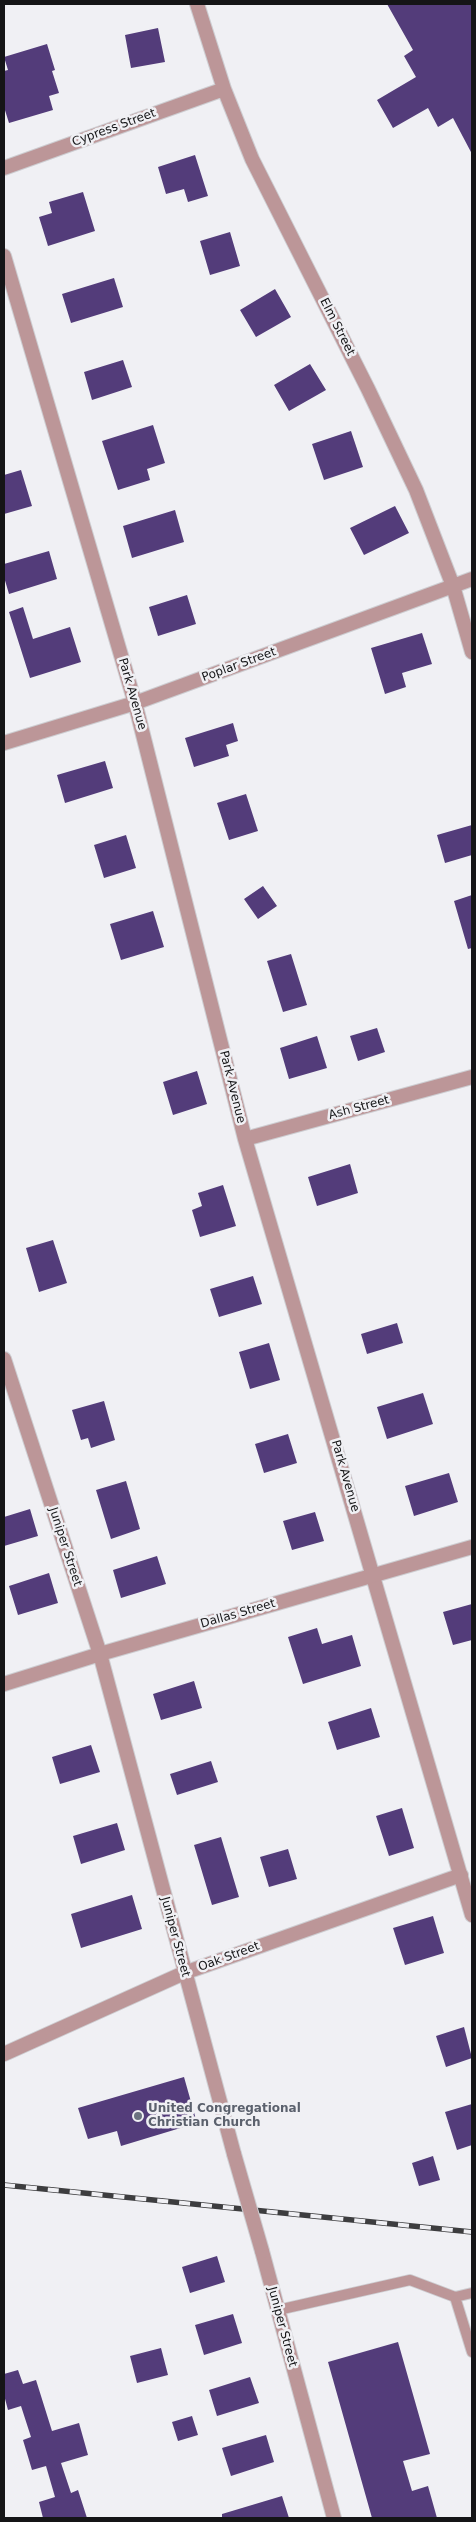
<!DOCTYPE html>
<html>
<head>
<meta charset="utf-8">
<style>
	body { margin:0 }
	#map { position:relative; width:476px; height:2522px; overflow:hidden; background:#f0f0f4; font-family:"DejaVu Sans",sans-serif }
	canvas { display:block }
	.frame { position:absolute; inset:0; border:5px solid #151517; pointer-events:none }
</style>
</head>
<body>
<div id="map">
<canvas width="476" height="2522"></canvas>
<div class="frame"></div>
</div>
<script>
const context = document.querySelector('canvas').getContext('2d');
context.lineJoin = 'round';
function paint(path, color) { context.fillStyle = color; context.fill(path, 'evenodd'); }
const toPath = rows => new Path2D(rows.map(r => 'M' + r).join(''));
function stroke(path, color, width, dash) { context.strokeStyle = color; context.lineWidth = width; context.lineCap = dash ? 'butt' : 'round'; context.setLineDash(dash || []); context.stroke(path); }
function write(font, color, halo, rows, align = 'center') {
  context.font = font + ' "DejaVu Sans",sans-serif'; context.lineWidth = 5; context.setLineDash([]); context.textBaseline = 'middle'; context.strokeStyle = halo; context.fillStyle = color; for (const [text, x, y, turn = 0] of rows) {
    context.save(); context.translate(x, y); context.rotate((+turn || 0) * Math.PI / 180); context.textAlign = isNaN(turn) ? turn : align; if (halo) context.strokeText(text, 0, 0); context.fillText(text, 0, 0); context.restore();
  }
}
const building = toPath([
	[387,4,472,4,472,154,453,118,438,127,428,108,393,128,377,100,416,77,404,56,413,50],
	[158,28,165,62,131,68,125,35],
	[47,44,55,70,52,71,59,93,49,96,53,110,9,123,4,107,4,71,8,70,4,57],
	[195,155,208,196,188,202,184,189,166,194,158,167],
	[83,192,95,231,48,246,39,217,52,213,49,202],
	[230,232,240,266,210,275,200,241],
	[114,278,123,307,71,323,62,294],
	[275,289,291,317,256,337,240,310],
	[123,360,132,387,92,400,84,372],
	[310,364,326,390,289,411,274,385],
	[153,425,165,463,147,469,150,480,118,490,102,441],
	[351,431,363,467,324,480,312,444],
	[21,470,32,506,4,514,4,475],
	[395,506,409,533,364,555,350,528],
	[175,510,184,542,132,558,123,526],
	[49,551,57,579,9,594,4,577,4,564],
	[187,595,196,624,158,636,149,607],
	[23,607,33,639,70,627,81,662,30,678,9,612],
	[422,633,432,664,402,673,406,687,385,694,371,648],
	[233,723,238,741,226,745,229,756,194,767,185,738],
	[105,761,113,788,65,803,57,775],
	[246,794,258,831,229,840,217,803],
	[472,825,472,855,445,863,437,835],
	[126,835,136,868,104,878,94,845],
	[263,886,277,906,258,919,244,899],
	[472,895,472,948,468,949,454,901],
	[153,911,164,947,121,960,110,924],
	[291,954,307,1005,283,1012,267,961],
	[377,1028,385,1052,358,1061,350,1036],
	[317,1036,327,1068,289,1079,280,1048],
	[197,1071,207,1104,173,1115,163,1082],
	[350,1164,358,1193,317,1206,308,1177],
	[223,1185,236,1226,200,1237,192,1210,202,1206,198,1193],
	[53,1240,67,1283,39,1292,26,1248],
	[253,1276,262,1304,219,1317,210,1289],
	[397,1323,403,1343,367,1354,361,1334],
	[269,1343,280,1380,250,1389,239,1352],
	[423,1393,433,1424,387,1439,377,1407],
	[104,1401,115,1440,91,1448,88,1438,81,1440,72,1410],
	[288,1434,297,1463,264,1473,255,1444],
	[449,1473,458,1502,414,1516,405,1486],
	[126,1481,140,1529,111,1539,96,1490],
	[30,1509,38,1536,4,1546,4,1517],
	[315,1512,324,1541,292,1550,283,1521],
	[157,1556,166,1584,121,1598,113,1570],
	[49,1573,58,1603,18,1615,9,1586],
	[472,1604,472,1640,453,1645,443,1612],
	[317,1628,322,1644,352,1635,361,1666,303,1684,288,1637],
	[194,1681,202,1708,161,1720,153,1694],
	[371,1708,380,1737,337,1750,328,1722],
	[91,1745,100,1772,60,1784,52,1757],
	[211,1761,218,1782,177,1795,170,1774],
	[402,1808,414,1848,389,1856,376,1816],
	[117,1823,125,1850,81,1864,73,1836],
	[221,1837,239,1897,212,1905,194,1845],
	[288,1849,297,1879,269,1887,260,1857],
	[132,1895,142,1929,81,1948,71,1914],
	[433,1916,444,1953,405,1965,393,1928],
	[464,2027,472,2058,446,2067,436,2036],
	[184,2077,197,2123,121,2146,117,2131,88,2139,78,2108],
	[472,2104,472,2145,457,2150,445,2112],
	[433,2156,440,2180,419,2186,412,2163],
	[217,2256,225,2282,190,2293,182,2267],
	[233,2314,242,2343,204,2355,195,2325],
	[398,2342,430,2454,403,2461,412,2491,428,2486,437,2518,372,2518,328,2362],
	[161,2348,168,2375,137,2383,130,2356],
	[18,2370,23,2384,36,2380,52,2431,79,2423,88,2455,61,2463,71,2493,78,2490,87,2518,43,2518,39,2502,55,2497,46,2466,32,2470,23,2440,31,2437,21,2406,8,2410,4,2395,4,2374],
	[250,2377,259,2403,217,2416,209,2390],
	[192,2416,198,2435,178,2441,172,2422],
	[266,2435,274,2462,231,2476,222,2448],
	[282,2496,289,2518,222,2518,222,2514]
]);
const service = toPath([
	[455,2297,472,2293],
	[278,2310,410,2280,455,2297,472,2352]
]);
const minor = toPath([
	[197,4,224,89,252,159,368,389,416,490,453,586,472,652],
	[4,168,224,89],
	[4,256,135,703,245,1139,472,1915],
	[4,743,135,703,472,579],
	[245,1139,472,1077],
	[4,1359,100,1654,234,2154],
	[4,2054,184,1973,461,1875],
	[262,2251,334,2518]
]);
const tertiary = toPath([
	[4,1684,100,1654,472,1547]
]);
const rail = toPath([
	[4,2185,472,2232]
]);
const minorBridge = toPath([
	[234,2154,262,2251]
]);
const markers = [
	[138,2116,5,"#6b7280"]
];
const streetNames = [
	["Cypress Street",114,128,-20],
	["Elm Street",337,327,63],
	["Poplar Street",239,665,-20],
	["Park Avenue",132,694,74],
	["Park Avenue",232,1087,76],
	["Ash Street",359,1108,-15],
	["Park Avenue",345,1476,74],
	["Juniper Street",65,1547,72],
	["Dallas Street",238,1614,-16],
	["Juniper Street",175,1937,75],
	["Oak Street",229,1957,-20],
	["Juniper Street",282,2327,75]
];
const worshipNames = [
	["United Congregational",148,2109],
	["Christian Church",148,2123]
];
paint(building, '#533c7a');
stroke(service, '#cdcdd1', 12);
stroke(minor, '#cdcdd1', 16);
stroke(tertiary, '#cdcdd1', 16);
stroke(service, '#bc9698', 10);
stroke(minor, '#bc9698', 14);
stroke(tertiary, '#bc9698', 14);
stroke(rail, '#3d3d3f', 5.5);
stroke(rail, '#f0f0f4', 4, [11]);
stroke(minorBridge, '#cdcdd1', 16, []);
stroke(minorBridge, '#bc9698', 14);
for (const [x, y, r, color] of markers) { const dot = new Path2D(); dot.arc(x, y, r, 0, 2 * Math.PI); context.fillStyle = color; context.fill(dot); stroke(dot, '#f0f0f4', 2); }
write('12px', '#151517', '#f0f0f4', streetNames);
write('bold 12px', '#5b616d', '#f0f0f4', worshipNames, 'left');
</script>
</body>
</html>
